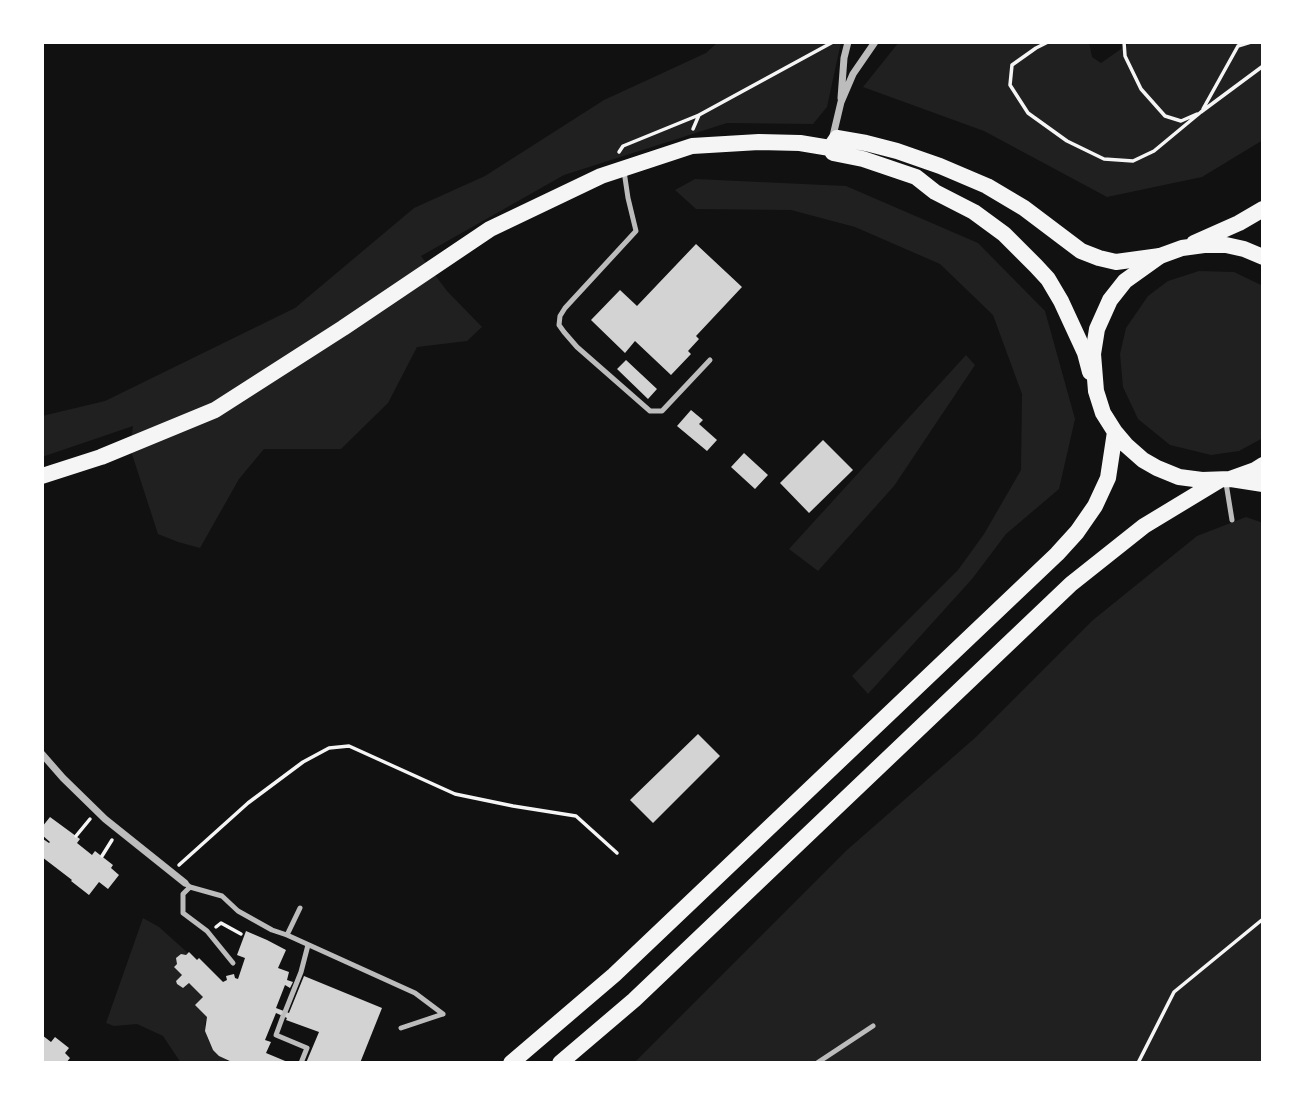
<!DOCTYPE html>
<html>
<head>
<meta charset="utf-8">
<style>
	body { margin:0 }
	#map { position:relative; width:1305px; height:1105px; overflow:hidden; background:#111; font-family:"Work Sans",sans-serif }
	canvas { display:block }
	.frame { position:absolute; inset:0; border:44px solid #fff; pointer-events:none }
</style>
</head>
<body>
<div id="map">
<canvas width="1305" height="1105"></canvas>
<div class="frame"></div>
</div>
<script>
const context = document.querySelector('canvas').getContext('2d');
context.lineJoin = 'round';
function paint(path, color) { context.fillStyle = color; context.fill(path, 'evenodd'); }
const toPath = rows => new Path2D(rows.map(r => 'M' + r).join(''));
function stroke(path, color, width, dash) { context.strokeStyle = color; context.lineWidth = width; context.lineCap = dash ? 'butt' : 'round'; context.setLineDash(dash || []); context.stroke(path); }
const green = toPath([
	[718,42,841,42,827,107,813,124,727,123,564,175,421,256,447,291,482,327,467,341,417,347,388,403,341,449,264,449,239,479,200,548,178,542,158,534,130,448,133,426,42,457,42,416,105,401,295,308,414,208,485,176,604,100,706,53],
	[899,42,1089,42,1092,57,1101,63,1131,42,1263,42,1263,140,1202,177,1107,197,984,131,863,87],
	[695,179,846,186,978,243,1045,311,1075,419,1059,489,1006,534,972,579,868,694,852,676,958,570,984,534,1021,470,1022,394,993,315,940,264,855,227,791,210,696,209,675,190],
	[1199,271,1234,272,1263,286,1263,438,1239,451,1211,455,1170,445,1138,419,1123,387,1120,354,1126,328,1148,296,1168,281],
	[966,355,975,365,894,486,818,571,789,549],
	[1246,517,1263,523,1263,1063,634,1063,847,850,976,737,1093,620,1197,536],
	[143,918,159,927,188,953,174,967,182,975,176,981,177,984,183,988,189,983,203,997,195,1005,207,1017,205,1023,207,1037,213,1050,227,1060,223,1063,181,1063,163,1036,137,1024,114,1026,106,1023]
]);
const building = toPath([
	[696,244,742,287,696,336,699,339,688,351,691,354,671,375,635,341,625,353,591,320,620,290,637,306],
	[626,360,657,389,648,399,617,369],
	[691,410,703,420,699,424,717,440,707,451,677,426],
	[823,440,853,470,809,513,780,483],
	[744,453,768,475,755,489,731,467],
	[698,734,720,756,653,823,630,800],
	[50,817,80,839,77,843,92,855,95,851,113,865,111,868,119,875,108,889,99,882,89,895,71,881,72,880,42,857,42,841,43,839,49,843,50,842,42,835,42,827],
	[246,931,267,940,286,950,278,968,289,972,287,980,293,982,290,988,285,985,276,1008,289,1013,304,976,382,1008,360,1063,306,1063,319,1032,286,1020,287,1018,276,1013,265,1040,271,1042,266,1053,290,1063,234,1063,219,1056,213,1050,205,1031,207,1017,195,1005,203,997,189,983,183,988,177,984,176,981,182,975,174,967,177,964,176,958,181,954,186,955,189,952,197,960,199,958,223,982,227,980,226,976,234,974,235,978,238,979,245,958,237,955],
	[42,1035,51,1042,55,1037,69,1048,65,1053,70,1058,66,1063,42,1063]
]);
const path = toPath([
	[1048,42,1036,48,1012,65,1010,85,1028,113,1067,141,1104,159,1133,161,1154,151,1201,112,1263,66],
	[1124,42,1125,56,1141,89,1165,116,1181,121,1197,114],
	[1262,42,1263,42],
	[1203,109,1238,46,1251,42],
	[693,129,699,115],
	[619,152,623,146,699,115,833,42],
	[76,836,90,819],
	[102,856,112,840],
	[179,865,248,803,303,762,329,748,349,746,455,794,513,806,576,816,617,853],
	[216,927,221,923,241,934],
	[1138,1063,1174,992,1263,919]
]);
const service = toPath([
	[624,171,628,198,636,231,565,308,560,316,559,325,564,332,577,347,650,411,662,411,710,360],
	[1226,483,1232,520],
	[185,883,190,887,222,896,238,911,272,930,287,935,415,993,443,1014],
	[190,887,183,894,183,913,207,931,233,963],
	[287,935,300,908],
	[285,1012,301,972,308,945],
	[283,1016,276,1035,307,1048,301,1063],
	[401,1028,443,1014],
	[817,1063,873,1026]
]);
const minor = toPath([
	[841,98,844,58,848,42],
	[832,140,841,102,853,74,875,42],
	[42,754,63,778,105,819,185,883]
]);
const primary = toPath([
	[830,148,837,138,866,143,897,151,940,166,987,186,1024,208,1081,251,1099,258,1116,262,1160,256],
	[42,476,101,457,215,410,343,328,490,229,601,176,692,146,759,142,800,143,830,148,833,153,863,159,916,177,935,192,974,212,1004,234,1036,266,1048,279,1061,301,1085,353,1090,372]
]);
const trunk = toPath([
	[1194,243,1239,223,1263,209],
	[1263,257,1244,249,1226,245,1204,245,1182,248,1160,256,1125,281,1110,300,1097,329,1093,354,1096,391,1103,413,1115,432,1126,445,1143,460,1157,468,1179,477,1202,480,1230,479,1255,470,1263,465],
	[1231,479,1263,484],
	[511,1063,614,975,1057,554,1077,532,1095,506,1108,478,1115,432],
	[560,1063,634,1000,1071,584,1144,526,1220,480]
]);
paint(green, '#202020');
paint(building, '#d3d3d3');
stroke(path, '#f5f5f5', 3.5);
stroke(service, '#bcbcbc', 5);
stroke(minor, '#bcbcbc', 7);
stroke(primary, '#f5f5f5', 16);
stroke(trunk, '#f5f5f5', 16);
</script>
</body>
</html>
